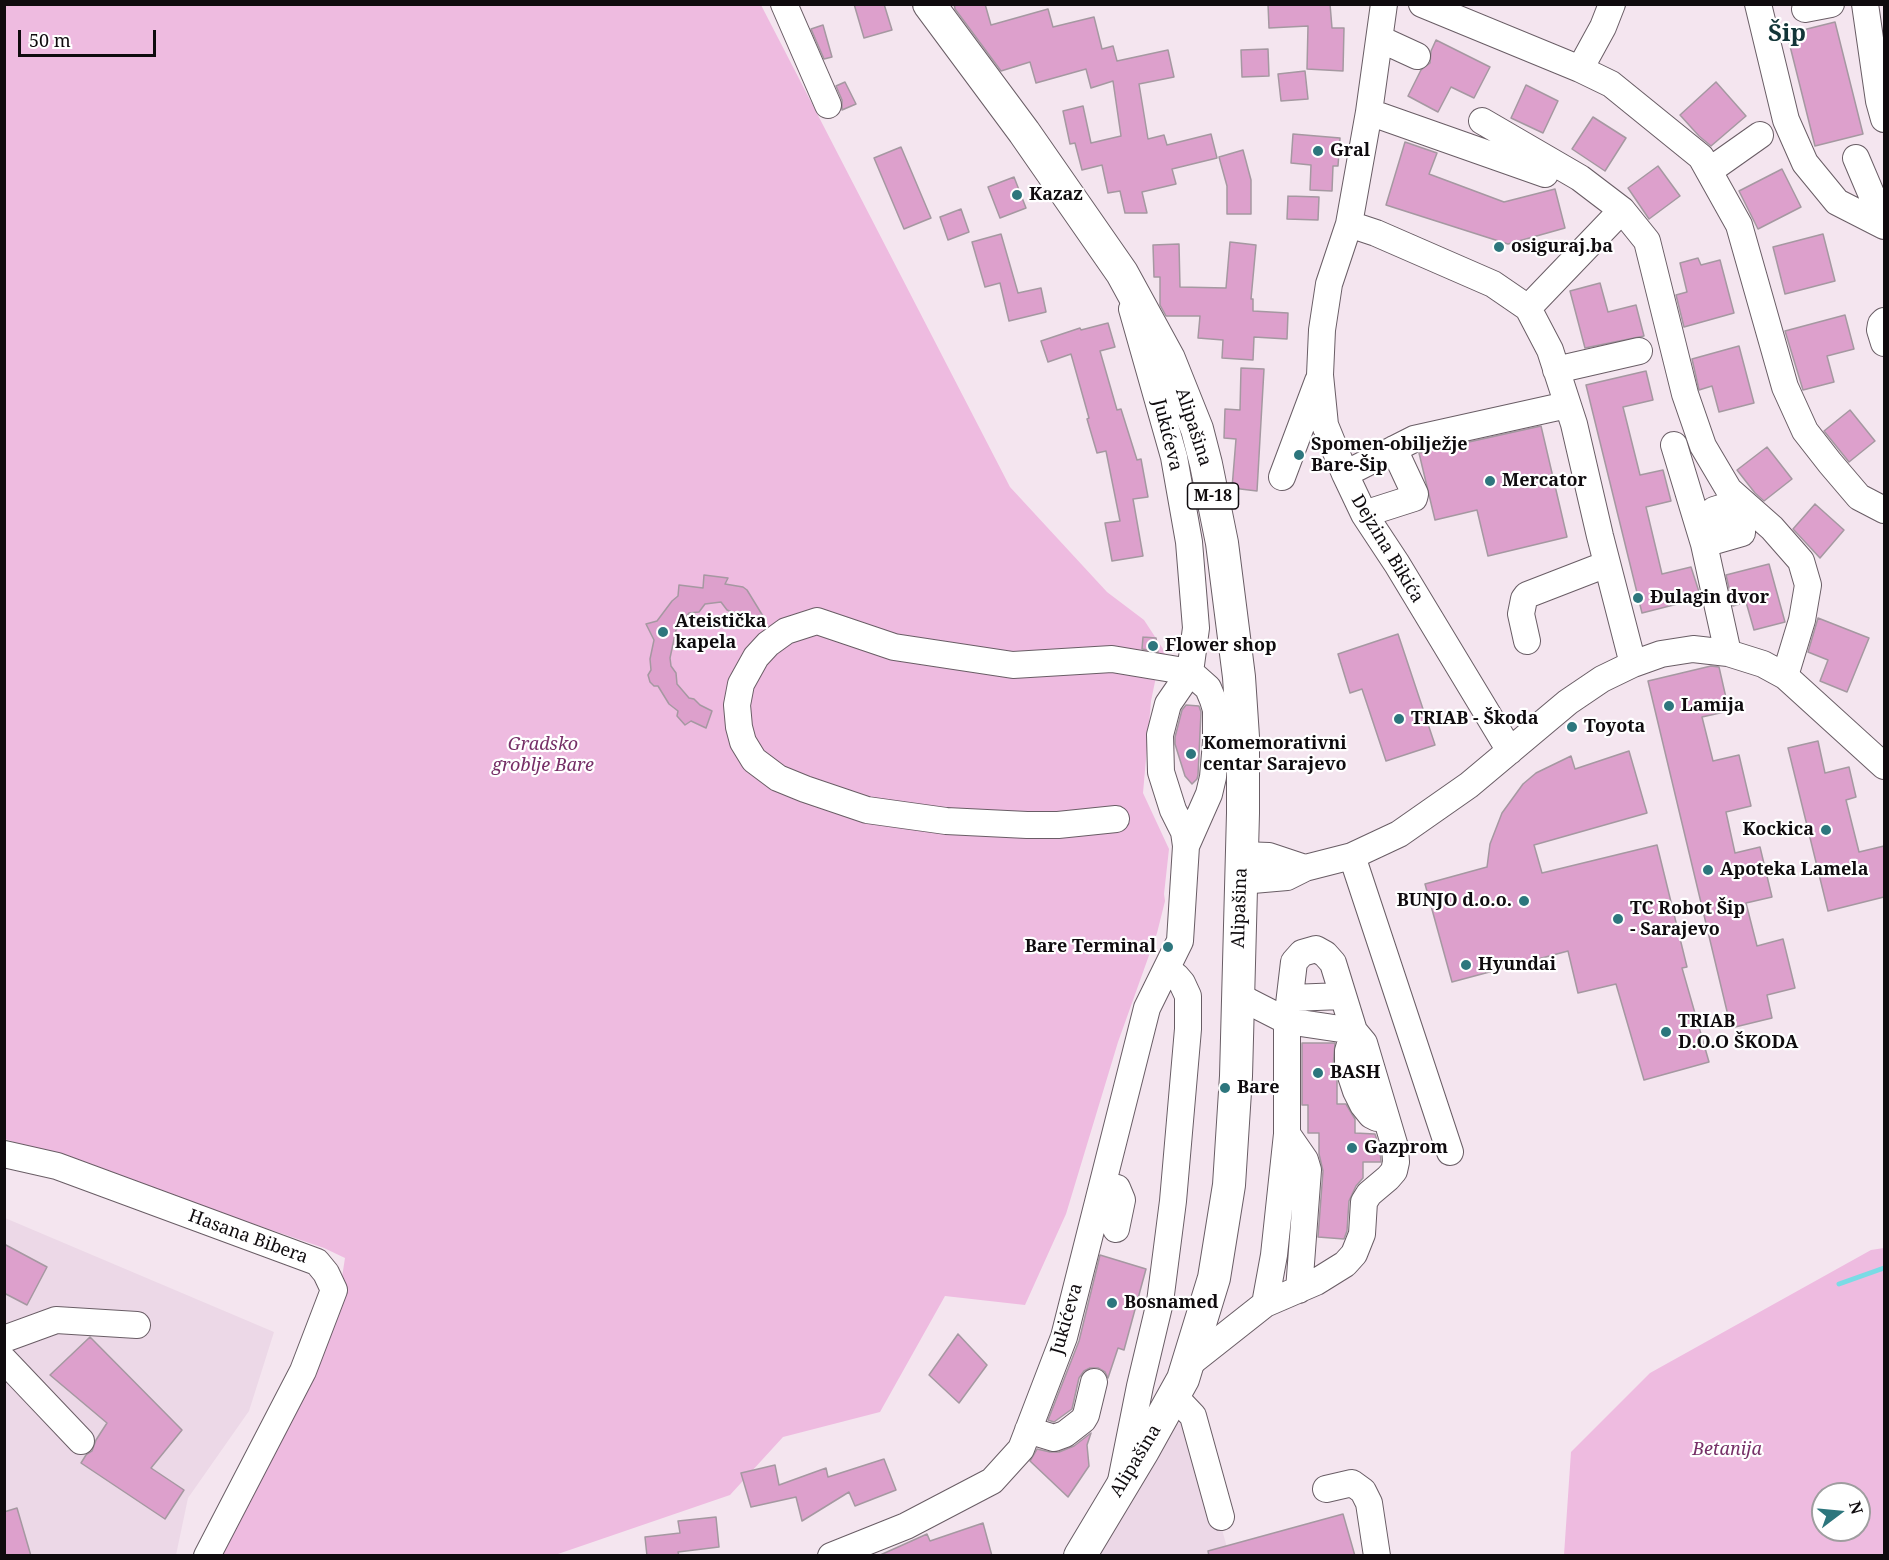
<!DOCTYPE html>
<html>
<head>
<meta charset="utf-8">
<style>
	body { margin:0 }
	#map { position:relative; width:1889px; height:1560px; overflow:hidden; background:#f4e5ef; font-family:"Noto Serif",serif }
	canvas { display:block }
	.frame { position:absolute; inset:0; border:6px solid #0f0b0e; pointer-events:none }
	.north { position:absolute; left:1811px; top:1482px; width:60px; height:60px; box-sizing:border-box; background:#fff; border:2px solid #9f9d9f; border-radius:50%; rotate:74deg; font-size:16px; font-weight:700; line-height:24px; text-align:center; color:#0f0b0e }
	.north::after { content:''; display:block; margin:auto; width:21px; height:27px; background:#2d767d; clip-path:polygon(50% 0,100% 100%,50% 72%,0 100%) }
	.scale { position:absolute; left:18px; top:30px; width:138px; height:27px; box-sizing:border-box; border:3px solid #0f0b0e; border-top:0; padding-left:8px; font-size:18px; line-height:21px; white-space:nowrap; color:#0f0b0e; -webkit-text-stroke:4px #fff; paint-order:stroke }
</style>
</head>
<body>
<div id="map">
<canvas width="1889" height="1560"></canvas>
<div class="frame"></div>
<div class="north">N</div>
<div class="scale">50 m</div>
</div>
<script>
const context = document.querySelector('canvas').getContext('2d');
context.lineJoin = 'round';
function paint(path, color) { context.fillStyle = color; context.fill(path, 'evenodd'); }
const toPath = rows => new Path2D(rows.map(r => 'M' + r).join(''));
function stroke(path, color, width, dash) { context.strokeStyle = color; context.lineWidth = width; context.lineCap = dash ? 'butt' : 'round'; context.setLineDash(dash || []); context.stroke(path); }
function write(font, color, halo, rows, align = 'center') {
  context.font = font + ' "Noto Serif",serif'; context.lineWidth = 4.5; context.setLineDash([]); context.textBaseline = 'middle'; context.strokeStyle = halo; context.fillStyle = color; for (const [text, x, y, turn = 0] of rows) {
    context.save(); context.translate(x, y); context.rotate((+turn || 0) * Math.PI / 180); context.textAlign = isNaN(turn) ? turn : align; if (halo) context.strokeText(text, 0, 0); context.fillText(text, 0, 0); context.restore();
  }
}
const built = toPath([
	[5,1218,274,1332,249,1411,188,1498,176,1555,5,1556],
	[1192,1419,1229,1555,1088,1556,1165,1428]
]);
const green = toPath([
	[4,5,761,5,1010,487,1107,592,1144,620,1169,658,1157,672,1151,701,1143,793,1169,849,1164,894,1165,901,1157,933,1118,1042,1066,1214,1025,1305,945,1296,880,1412,783,1437,730,1495,555,1555,208,1555,340,1290,345,1258,324,1248,5,1139],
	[1884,1248,1884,1555,1564,1555,1571,1452,1650,1373,1871,1250],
	[1823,1494,1859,1494,1859,1530,1823,1530]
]);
const stream = toPath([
	[1839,1284,1884,1268]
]);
const building = toPath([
	[854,4,884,4,892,30,864,38,854,4],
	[954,4,985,4,991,25,1048,9,1053,27,1094,17,1102,49,1113,46,1117,61,1168,50,1174,77,1139,84,1148,139,1164,135,1167,145,1211,134,1217,158,1172,169,1176,184,1142,192,1147,213,1125,213,1120,191,1108,193,1102,165,1082,170,1075,143,1070,144,1063,111,1083,106,1091,143,1121,136,1113,81,1091,88,1086,69,1036,83,1030,62,1001,71,955,9,954,4],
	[1268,4,1330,4,1332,28,1344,28,1343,71,1307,69,1308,26,1269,28,1268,4],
	[1835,22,1863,134,1815,146,1787,34,1835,22],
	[823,25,832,57,824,59,811,29,823,25],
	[1436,40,1490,67,1474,98,1451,87,1438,112,1408,96,1421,70,1430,63,1431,51,1436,40],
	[1268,49,1269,76,1242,77,1241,50,1268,49],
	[1305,71,1308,99,1281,101,1278,74,1305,71],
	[845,82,856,104,842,110,842,100,836,86,845,82],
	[1716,82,1746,116,1711,146,1699,136,1680,115,1716,82],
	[1526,85,1558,101,1543,133,1511,118,1526,85],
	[1593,117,1626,138,1605,171,1572,149,1593,117],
	[1293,134,1340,138,1338,166,1333,166,1332,191,1310,190,1311,165,1291,163,1293,134],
	[1405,142,1437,153,1429,174,1504,202,1555,189,1565,228,1508,244,1386,205,1405,142],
	[901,147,931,218,904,229,874,158,901,147],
	[1243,150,1251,180,1251,214,1227,214,1227,186,1219,157,1243,150],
	[1658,166,1680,196,1649,219,1628,188,1658,166],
	[1782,169,1801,207,1758,229,1739,191,1782,169],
	[1014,177,1026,208,1000,218,988,187,1014,177],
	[1288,196,1319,197,1318,220,1287,219,1288,196],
	[961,209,969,232,948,240,940,217,961,209],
	[1001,234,1018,293,1041,288,1046,312,1009,321,1000,283,985,287,972,242,1001,234],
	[1823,234,1835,281,1785,294,1773,247,1823,234],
	[1230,242,1256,245,1251,299,1253,299,1253,311,1288,313,1287,339,1254,337,1253,360,1222,358,1223,340,1198,338,1200,316,1166,316,1160,305,1160,277,1154,277,1153,245,1179,244,1180,287,1226,288,1230,242],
	[1698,258,1701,265,1720,260,1734,313,1684,327,1676,295,1687,292,1680,263,1698,258],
	[1600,283,1608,312,1636,305,1644,336,1585,348,1570,291,1600,283],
	[1845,315,1854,349,1827,356,1834,382,1803,390,1785,331,1845,315],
	[1108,323,1115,347,1100,351,1117,410,1121,409,1137,460,1141,459,1148,497,1133,499,1143,556,1112,561,1105,523,1120,521,1106,451,1097,453,1087,419,1089,418,1071,354,1048,362,1041,341,1080,328,1081,330,1108,323],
	[1739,346,1754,403,1719,412,1712,386,1699,390,1692,359,1739,346],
	[1241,368,1264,369,1257,491,1232,488,1236,439,1224,438,1225,409,1240,410,1241,368],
	[1646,371,1653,400,1623,407,1640,475,1663,470,1671,501,1646,507,1662,574,1691,567,1701,598,1642,613,1586,385,1646,371],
	[1850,410,1875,441,1849,462,1824,431,1850,410],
	[1541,426,1567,537,1488,556,1477,510,1435,520,1419,453,1541,426],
	[1767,447,1792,479,1764,501,1755,493,1737,470,1767,447],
	[1815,504,1844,530,1820,558,1793,529,1815,504],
	[1769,564,1785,622,1754,630,1746,602,1733,606,1726,575,1769,564],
	[704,575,728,578,725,584,743,587,747,590,766,621,747,627,742,616,727,610,721,602,705,604,699,612,689,613,676,630,670,658,671,666,676,673,677,684,689,698,694,699,700,705,712,711,706,728,691,721,685,725,677,716,678,711,669,704,658,686,654,686,650,682,648,675,651,670,650,659,654,640,646,624,657,621,672,601,678,596,679,585,703,588,704,575],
	[1818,618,1869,638,1847,692,1820,681,1828,660,1808,652,1818,618],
	[1398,634,1435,745,1386,761,1362,689,1350,693,1338,654,1398,634],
	[1143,637,1156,638,1158,652,1142,649,1143,637],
	[1711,666,1719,667,1729,711,1702,717,1713,761,1739,755,1751,806,1726,812,1735,853,1760,847,1772,897,1746,903,1757,946,1783,939,1795,988,1767,995,1772,1018,1731,1028,1648,681,1711,666],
	[1186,705,1199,706,1201,712,1198,775,1197,779,1192,784,1185,776,1175,744,1175,737,1182,710,1186,705],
	[1818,741,1825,773,1849,767,1856,797,1846,800,1859,852,1884,846,1884,897,1828,911,1788,748,1818,741],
	[1629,751,1647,813,1534,845,1542,873,1657,845,1687,967,1682,968,1709,1062,1644,1080,1616,984,1578,993,1568,951,1452,982,1425,884,1487,867,1490,844,1502,813,1523,784,1536,773,1571,756,1575,769,1629,751],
	[1302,1043,1335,1043,1333,1067,1337,1081,1337,1104,1346,1104,1355,1119,1355,1133,1375,1134,1380,1150,1381,1162,1363,1162,1363,1178,1356,1186,1349,1201,1347,1231,1344,1239,1318,1237,1323,1171,1319,1154,1319,1133,1308,1133,1308,1105,1302,1105,1302,1043],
	[4,1244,47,1267,27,1305,4,1293,4,1244],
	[1100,1255,1146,1269,1124,1350,1118,1348,1108,1378,1105,1372,1098,1368,1090,1368,1084,1371,1079,1378,1072,1409,1054,1422,1048,1420,1079,1341,1100,1255],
	[958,1334,987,1365,959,1403,929,1375,958,1334],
	[90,1337,182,1430,151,1468,184,1490,165,1519,81,1463,86,1455,92,1451,96,1440,107,1423,50,1375,90,1337],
	[1091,1433,1087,1445,1089,1466,1068,1497,1030,1461,1037,1449,1050,1452,1059,1452,1074,1446,1091,1433],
	[884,1459,896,1490,855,1506,849,1492,802,1521,796,1497,751,1507,741,1473,775,1465,779,1485,826,1468,828,1477,884,1459],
	[17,1508,31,1556,4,1556,4,1512,17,1508],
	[1343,1514,1355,1556,1209,1556,1208,1551,1343,1514],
	[716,1517,719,1547,678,1552,679,1556,647,1556,645,1537,680,1533,678,1521,716,1517],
	[983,1523,992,1556,878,1556,927,1534,930,1541,983,1523]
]);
const minor = toPath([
	[784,4,828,105],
	[1384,4,1369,112,1349,224,1329,284,1322,330,1320,375,1325,425,1345,474,1364,514,1397,564,1510,751],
	[1422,4,1580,69,1611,84,1701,157,1739,225,1785,387,1805,431,1830,463,1859,497,1884,510],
	[1758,4,1786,120,1805,163,1837,202,1884,226],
	[1865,4,1879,101,1884,119],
	[1805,9,1831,4],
	[1380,39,1417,56],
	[1580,69,1603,27,1612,4],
	[1369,112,1545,174],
	[1482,121,1580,178,1622,210,1528,308],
	[1856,158,1884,224],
	[1709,171,1760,135],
	[1622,210,1647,241,1685,394,1703,446,1729,490,1772,528,1801,561,1808,585,1802,620,1785,676],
	[1349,224,1376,233,1493,284,1528,308,1550,350,1574,424,1600,536,1633,664],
	[1884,321,1881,324,1880,330,1884,343],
	[1556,370,1639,351],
	[1674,445,1704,544,1728,653],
	[1345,474,1414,439,1567,405],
	[1282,477,1318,381],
	[1364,514,1414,498,1415,494,1394,449],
	[1704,544,1721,539,1742,533,1742,523,1734,508,1730,505,1714,510,1712,512,1721,539],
	[1527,641,1521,614,1524,599,1527,595,1607,564],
	[1116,819,1058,825,1027,825,946,821,867,810,805,789,778,778,754,760,743,742,739,727,737,705,741,684,756,657,768,644,786,631,817,621,894,647,1013,665,1112,659,1190,672,1208,688,1213,700,1216,710,1216,742,1213,777,1209,794,1186,846],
	[1242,855,1269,856,1305,868],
	[1352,856,1450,1152],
	[1241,881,1287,877,1305,868,1352,856,1399,834,1469,785,1568,702,1602,679,1633,664,1661,654,1693,649,1728,653,1763,664,1785,676,1884,766],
	[1291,998,1342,996],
	[1354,1031,1348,1051,1348,1067,1356,1091,1363,1105,1371,1115,1377,1118,1385,1117],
	[1287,1134,1305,1160,1308,1170,1299,1290],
	[4,1154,57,1166,317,1262,326,1273,334,1290,303,1371,207,1556],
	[1103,1184,1117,1188,1122,1200,1116,1229],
	[1265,1304,1316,1282,1345,1264,1354,1254,1362,1234,1364,1202,1369,1194,1388,1178,1394,1171,1396,1162,1395,1147,1364,1043,1354,1031,1333,963,1325,954,1316,949,1302,953,1294,962,1287,1021,1354,1031],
	[4,1339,56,1320,137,1325],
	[4,1360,81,1441],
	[1189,1364,1265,1304,1274,1255,1287,1134,1287,1021,1238,996],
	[1174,1396,1193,1416,1221,1517],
	[1028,1430,1054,1438,1065,1434,1083,1420,1086,1415,1094,1382],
	[1121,1481,1140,1386,1160,1302,1173,1201,1188,1029,1188,996,1182,983,1176,976,1165,974],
	[1326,1489,1352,1483,1363,1491,1369,1503,1377,1556],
	[831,1556,906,1526,992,1481,1021,1449,1064,1337,1147,1008,1180,941,1186,846,1184,832,1173,810,1161,772,1160,735,1168,704,1190,672,1196,628,1189,542,1174,457,1132,309]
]);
const major = toPath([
	[929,4,1024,132,1122,273,1169,359,1197,429,1206,464,1222,543,1239,677,1243,737,1243,813,1236,1076,1229,1185,1214,1278,1183,1379,1143,1451,1080,1556]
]);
const markers = [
	[1318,151,6,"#2d767d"],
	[1017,195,6,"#2d767d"],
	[1499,247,6,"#2d767d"],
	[1299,455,6,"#2d767d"],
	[1490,481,6,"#2d767d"],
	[1638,598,6,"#2d767d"],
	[663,632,6,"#2d767d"],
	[1153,646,6,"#2d767d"],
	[1669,706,6,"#2d767d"],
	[1399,719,6,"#2d767d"],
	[1572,727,6,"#2d767d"],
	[1191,754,6,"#2d767d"],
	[1826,830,6,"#2d767d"],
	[1708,870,6,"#2d767d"],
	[1524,901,6,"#2d767d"],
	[1618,919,6,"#2d767d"],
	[1168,947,6,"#2d767d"],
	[1466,965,6,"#2d767d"],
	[1666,1032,6,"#2d767d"],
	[1318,1073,6,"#2d767d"],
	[1225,1088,6,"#2d767d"],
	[1352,1148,6,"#2d767d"],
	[1112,1303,6,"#2d767d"]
];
const shields = [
	[1213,496,51]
];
const shieldNames = [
	["M-18",1213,496]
];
const poiNames = [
	["Gral",1330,151],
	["Kazaz",1029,195],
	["osiguraj.ba",1511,247],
	["Spomen-obilježje",1311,445],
	["Bare-Šip",1311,466],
	["Mercator",1502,481],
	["Đulagin dvor",1650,598],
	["Ateistička",675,622],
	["kapela",675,643],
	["Flower shop",1165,646],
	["Lamija",1681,706],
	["TRIAB - Škoda",1411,719],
	["Toyota",1584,727],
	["Komemorativni",1203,744],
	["centar Sarajevo",1203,765],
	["Kockica",1814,830,"right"],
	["Apoteka Lamela",1720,870],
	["BUNJO d.o.o.",1512,901,"right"],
	["TC Robot Šip",1630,909],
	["- Sarajevo",1630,930],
	["Bare Terminal",1156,947,"right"],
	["Hyundai",1478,965],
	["TRIAB",1678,1022],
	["D.O.O ŠKODA",1678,1043],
	["BASH",1330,1073],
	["Bare",1237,1088],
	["Gazprom",1364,1148],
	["Bosnamed",1124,1303]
];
const streetNames = [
	["Alipašina",1193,427,72],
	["Jukićeva",1167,435,76],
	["Dejzina Bikića",1387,549,59],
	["Alipašina",1240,908,-88],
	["Hasana Bibera",248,1237,20],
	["Jukićeva",1067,1319,-74],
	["Alipašina",1136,1461,-59]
];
const parkNames = [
	["Gradsko",543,745],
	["groblje Bare",543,766],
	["Betanija",1727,1450]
];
const districtNames = [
	["Šip",1787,34]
];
paint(built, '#ecd8e7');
paint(green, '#eebbe0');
stroke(stream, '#7adbe5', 5);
paint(building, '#dda0cc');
stroke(building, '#a598a1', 1.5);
stroke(minor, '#695d65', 28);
stroke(major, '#695d65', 34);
stroke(minor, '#fff', 26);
stroke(major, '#fff', 32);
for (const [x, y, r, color] of markers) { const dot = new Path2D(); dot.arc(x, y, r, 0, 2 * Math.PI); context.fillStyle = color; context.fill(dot); stroke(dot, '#fff', 2); }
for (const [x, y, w] of shields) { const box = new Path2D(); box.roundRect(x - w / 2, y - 13, w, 26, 4.5); context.fillStyle = '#fff'; context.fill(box); stroke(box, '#0f0b0e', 1.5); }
write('bold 16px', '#0f0b0e', null, shieldNames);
write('bold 18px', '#0f0b0e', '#fff', poiNames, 'left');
write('18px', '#0f0b0e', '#fff', streetNames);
write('italic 18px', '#762f67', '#fff', parkNames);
write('bold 24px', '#123538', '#fff', districtNames);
</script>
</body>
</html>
